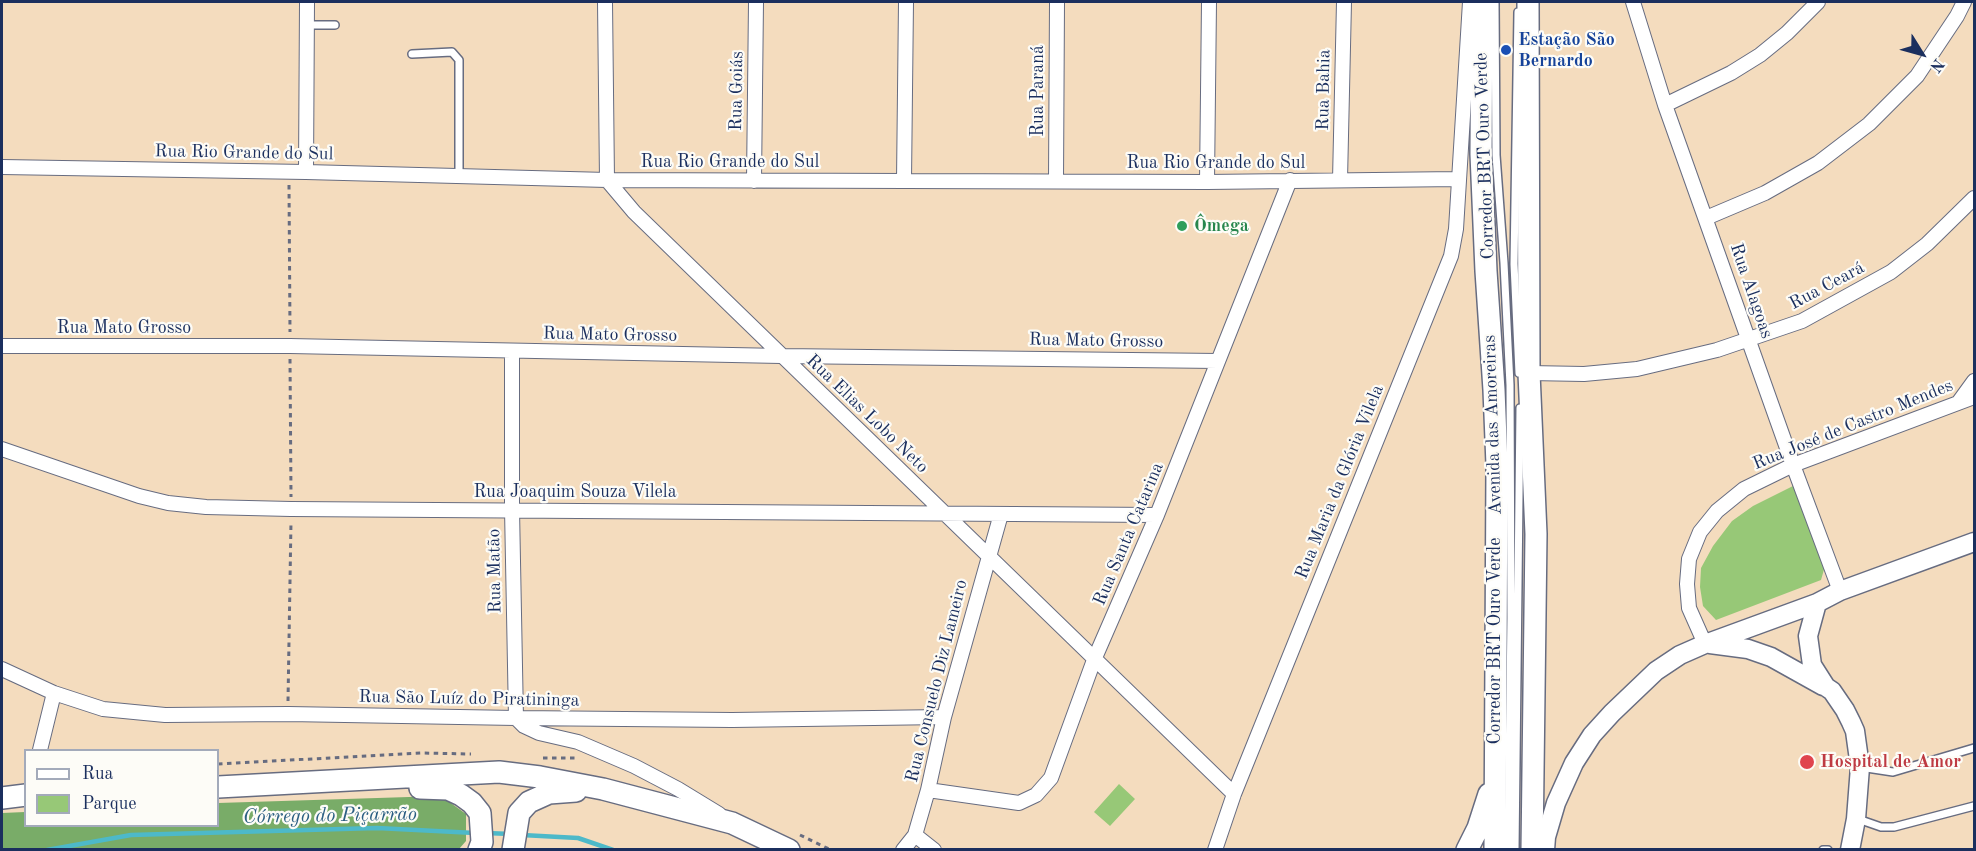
<!DOCTYPE html>
<html>
<head>
<meta charset="utf-8">
<style>
	body { margin:0 }
	#map { position:relative; width:1976px; height:851px; overflow:hidden; background:#f4dcbe; font-family:"Old Standard TT",serif }
	canvas { display:block }
	.frame { position:absolute; inset:0; border:3px solid #1b2f5e; pointer-events:none }
	.legend { position:absolute; left:24px; top:749px; width:195px; height:78px; box-sizing:border-box; background:#fdfcf7; border:2px solid #a3aaba; margin:0; padding:8px 10px; list-style:none; font-size:18px; color:#1b2f5e }
	.legend li { display:flex; align-items:center; gap:12px; height:30px }
	.legend b { width:30px; border:2px solid #a3aaba }
	.north { position:absolute; left:1892px; top:24px; width:60px; height:60px; -webkit-text-stroke:4px #fdfcf7; paint-order:stroke; rotate:127deg; font-size:16px; font-weight:700; line-height:24px; text-align:center; color:#1b2f5e }
	.north::after { content:''; display:block; margin:auto; width:21px; height:27px; background:#1b2f5e; clip-path:polygon(50% 0,100% 100%,50% 72%,0 100%) }
</style>
</head>
<body>
<div id="map">
<canvas width="1976" height="851"></canvas>
<div class="frame"></div>
<ul class="legend">
<li><b style="height:8px;background:#fff"></b>Rua</li>
<li><b style="height:16px;background:#97c877"></b>Parque</li>
</ul>
<div class="north">N</div>
</div>
<script>
const context = document.querySelector('canvas').getContext('2d');
context.lineJoin = 'round';
function paint(path, color) { context.fillStyle = color; context.fill(path, 'evenodd'); }
const toPath = rows => new Path2D(rows.map(r => 'M' + r).join(''));
function stroke(path, color, width, dash) { context.strokeStyle = color; context.lineWidth = width; context.lineCap = dash ? 'butt' : 'round'; context.setLineDash(dash || []); context.stroke(path); }
function write(font, color, halo, rows, align = 'center') {
  context.font = font + ' "Old Standard TT",serif'; context.lineWidth = 4.5; context.setLineDash([]); context.textBaseline = 'middle'; context.strokeStyle = halo; context.fillStyle = color; for (const [text, x, y, turn = 0] of rows) {
    context.save(); context.translate(x, y); context.rotate((+turn || 0) * Math.PI / 180); context.textAlign = isNaN(turn) ? turn : align; if (halo) context.strokeText(text, 0, 0); context.fillText(text, 0, 0); context.restore();
  }
}
const green = toPath([
	[1793,486,1825,566,1821,580,1716,620,1703,606,1700,587,1701,568,1713,546,1732,521,1753,506],
	[1119,784,1135,799,1110,826,1094,812]
]);
const forest = toPath([
	[441,796,466,814,466,841,459,849,2,850,2,813,25,812,26,826,218,826,218,803]
]);
const stream = toPath([
	[486,833,511,834],
	[522,835,578,838,613,850],
	[47,850,131,835,377,828,475,833]
]);
const path = toPath([
	[289,185,290,332],
	[290,359,291,497],
	[288,701,291,521],
	[543,758,579,758],
	[218,764,421,753,471,754],
	[800,835,831,850]
]);
const lane = toPath([
	[1495,2,1496,155,1504,263,1510,385,1511,618,1508,850],
	[1518,12,1514,264,1519,373],
	[307,25,335,25],
	[412,54,452,52,459,60,459,176],
	[1860,767,1893,772,1974,748],
	[1858,819,1881,827,1894,827,1974,806],
	[1515,850,1520,408],
	[1823,850,1828,850]
]);
const street = toPath([
	[605,2,607,180,634,212,1234,794],
	[1633,2,1665,105,1793,465,1840,591],
	[1665,105,1731,73,1760,55,1787,33,1818,2],
	[2,167,306,172,607,180,1207,182,1458,179],
	[306,172,307,2],
	[904,180,906,2],
	[1056,180,1057,2],
	[1340,180,1344,2],
	[754,181,756,2],
	[1207,182,1209,2],
	[1706,218,1765,193,1818,163,1869,124,1917,76,1957,16,1964,2],
	[2,346,290,346,781,356,1218,361],
	[512,351,512,509,516,718],
	[1529,373,1584,374,1637,369,1717,350,1802,321,1891,272,1927,244,1974,198],
	[1958,403,1974,381],
	[2,449,139,496,168,503,206,507,291,509,1157,515],
	[1705,644,1689,608,1687,584,1689,559,1700,532,1717,511,1744,489,1793,465,1974,397],
	[2,669,54,693,103,709,165,715,288,714,516,718,732,720,944,717],
	[516,718,524,726,539,733,578,742,634,766,678,789,719,814],
	[40,750,54,693],
	[928,790,1019,803,1036,795,1051,778,1094,660,1157,515,1290,180],
	[903,850,915,835],
	[934,850,915,835,928,790,944,717,1001,514],
	[1215,850,1234,794,1451,256,1456,229,1470,2]
]);
const secondary = toPath([
	[1817,603,1808,636,1812,665,1826,687,1832,691,1845,710,1851,722,1855,731,1860,767,1856,819,1850,850],
	[1710,644,1748,649,1771,657,1823,686],
	[1545,850,1546,837,1556,803,1574,763,1592,735,1612,713,1656,671,1680,655,1705,644,1817,603,1840,591,1974,542]
]);
const primary = toPath([
	[1482,2,1481,154,1486,271,1494,390,1497,465,1495,850],
	[1528,2,1529,373,1536,534,1532,850],
	[218,787,499,772,540,777,603,789,732,823,789,850],
	[420,788,448,789,461,795,472,803,480,813,482,842,479,850],
	[2,798,26,795],
	[513,850,519,813,529,802,549,793,576,791],
	[1467,850,1478,828,1489,794]
]);
const markers = [
	[1506,50,6,"#1a4fb4"],
	[1182,226,6,"#2e9e5b"],
	[1807,762,8,"#e0444e"]
];
const transitNames = [
	["Estação São",1518,40],
	["Bernardo",1518,61]
];
const streetNames = [
	["Rua Bahia",1324,90,-89],
	["Rua Goiás",737,91,-89],
	["Rua Paraná",1038,91,-90],
	["Rua Rio Grande do Sul",244,153,1],
	["Corredor BRT Ouro Verde",1485,156,-92],
	["Rua Rio Grande do Sul",730,162],
	["Rua Rio Grande do Sul",1216,163],
	["Rua Ceará",1827,286,-28],
	["Rua Alagoas",1751,291,71],
	["Rua Mato Grosso",124,328],
	["Rua Mato Grosso",610,335,1],
	["Rua Mato Grosso",1096,341,1],
	["Rua Elias Lobo Neto",867,414,44],
	["Avenida das Amoreiras",1493,425,-92],
	["Rua José de Castro Mendes",1853,425,-22],
	["Rua Maria da Glória Vilela",1340,482,-68],
	["Rua Joaquim Souza Vilela",575,492],
	["Rua Santa Catarina",1129,534,-67],
	["Rua Matão",495,571,-91],
	["Corredor BRT Ouro Verde",1495,641,-90],
	["Rua Consuelo Diz Lameiro",937,681,-76],
	["Rua São Luíz do Piratininga",469,699,1]
];
const leisureNames = [
	["Ômega",1194,226]
];
const healthNames = [
	["Hospital de Amor",1820,762]
];
const waterNames = [
	["Córrego do Piçarrão",330,816,-1]
];
paint(green, '#97c877');
paint(forest, '#79ac68');
stroke(stream, '#4db9c9', 4.5);
stroke(lane, '#676c80', 10);
stroke(street, '#676c80', 16);
stroke(secondary, '#676c80', 21);
stroke(primary, '#676c80', 24);
stroke(path, '#676c80', 3, [4.5, 4.5]);
stroke(lane, '#fff', 7);
stroke(street, '#fff', 14);
stroke(secondary, '#fff', 18);
stroke(primary, '#fff', 21);
for (const [x, y, r, color] of markers) { const dot = new Path2D(); dot.arc(x, y, r, 0, 2 * Math.PI); context.fillStyle = color; context.fill(dot); stroke(dot, '#fdfcf7', 2); }
write('bold 18px', '#164399', '#fdfcf7', transitNames, 'left');
write('18px', '#1b2f5e', '#fdfcf7', streetNames);
write('bold 18px', '#27864d', '#fdfcf7', leisureNames, 'left');
write('bold 18px', '#be3a42', '#fdfcf7', healthNames, 'left');
write('italic 20px', '#2c5f83', '#fdfcf7', waterNames);
</script>
</body>
</html>
